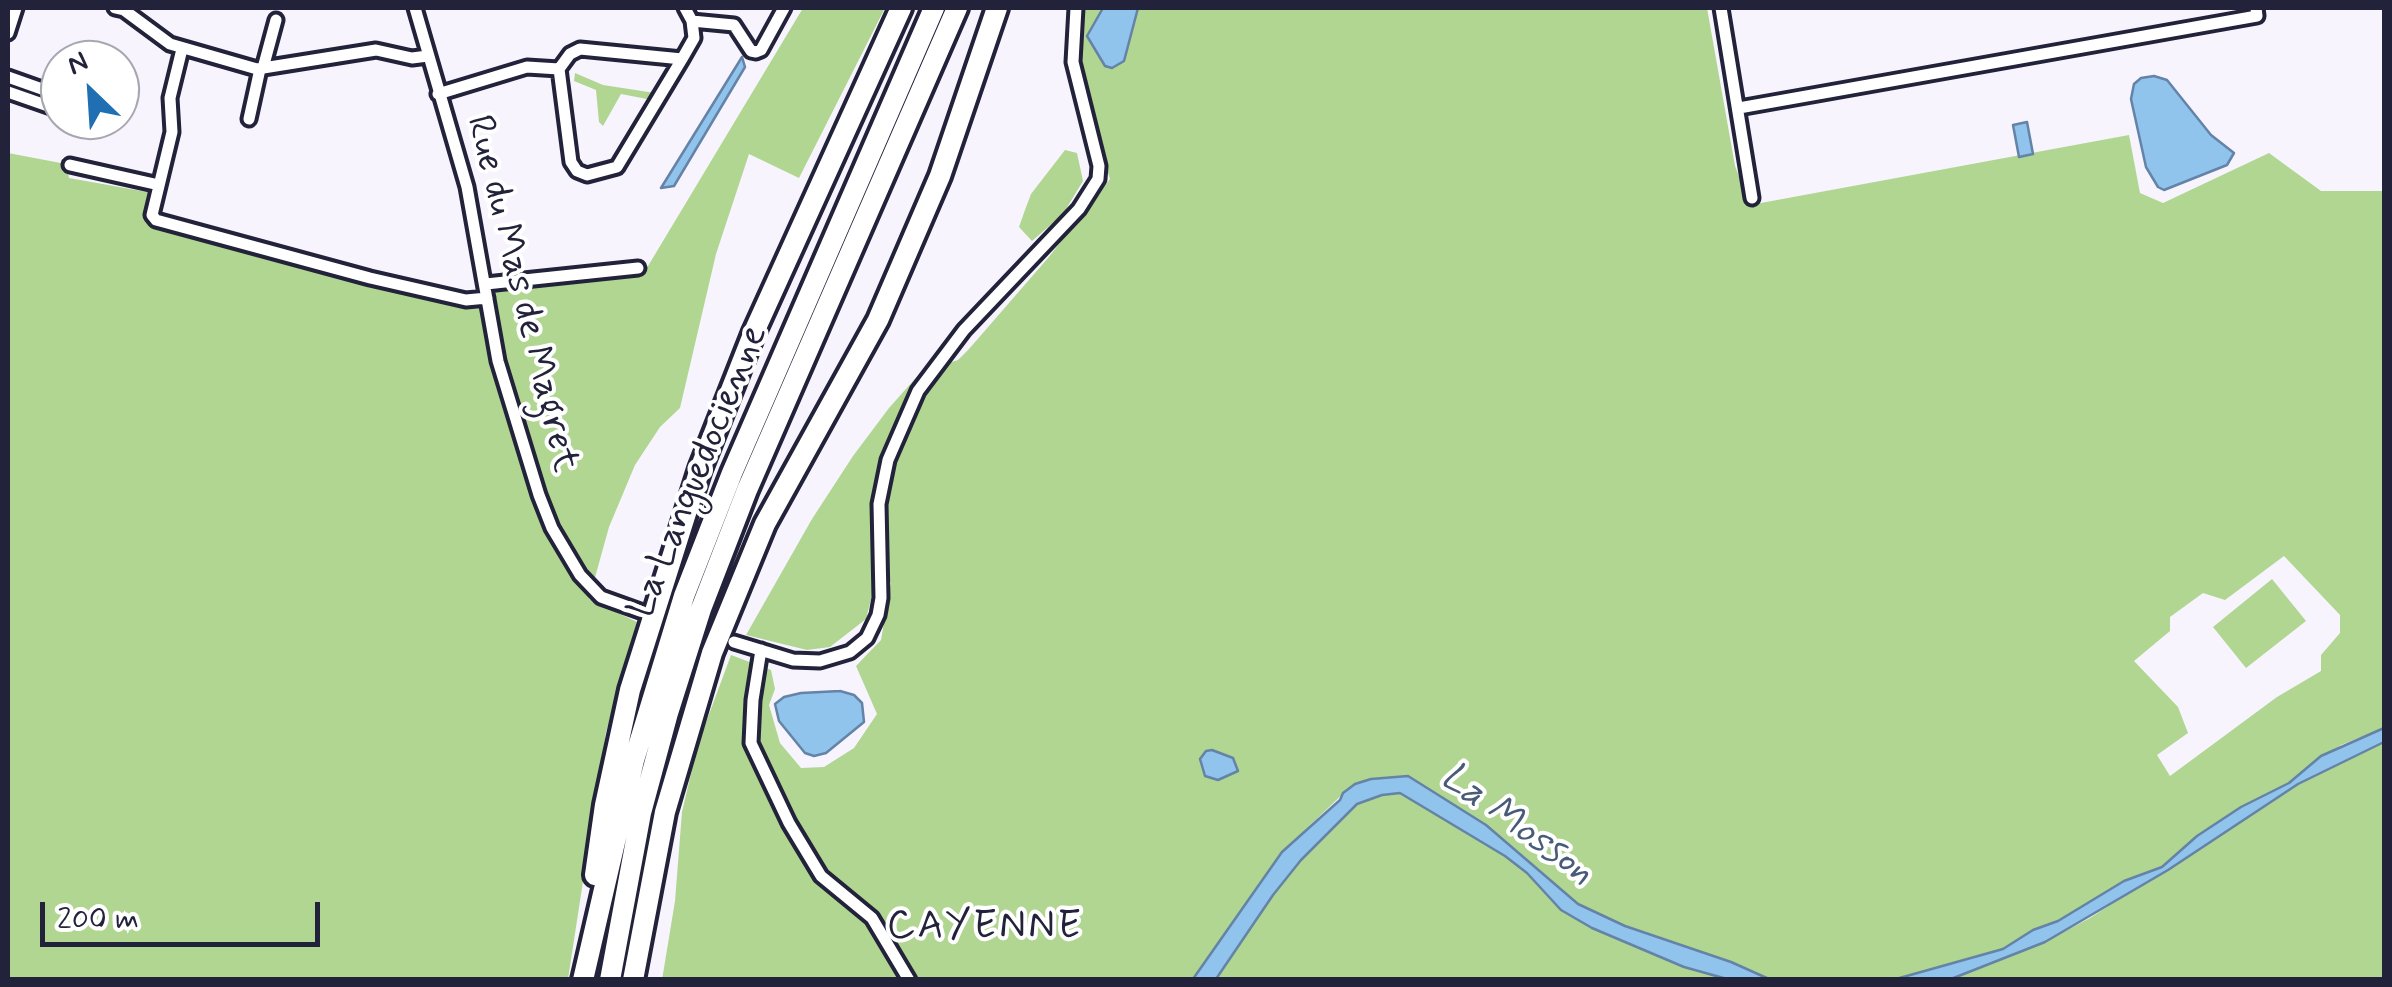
<!DOCTYPE html>
<html>
<head>
<meta charset="utf-8">
<style>
	body { margin:0 }
	#map { position:relative; width:2392px; height:987px; overflow:hidden; background:#f7f4fe; font-family:Mynerve,sans-serif }
	canvas { display:block }
	.frame { position:absolute; inset:0; border:10px solid #22223b; pointer-events:none }
	.north { position:absolute; left:40px; top:40px; width:100px; height:100px; box-sizing:border-box; background:#fff; border:2px solid #a7a7b1; border-radius:50%; rotate:335deg; font-size:28px; font-weight:700; line-height:40px; text-align:center; color:#22223b }
	.north::after { content:''; display:block; margin:auto; width:35px; height:45px; background:#1f6fb2; clip-path:polygon(50% 0,100% 100%,50% 72%,0 100%) }
	.scale { position:absolute; left:40px; top:902px; width:280px; height:45px; box-sizing:border-box; border:5px solid #22223b; border-top:0; padding-left:12px; font-size:30px; line-height:35px; white-space:nowrap; color:#22223b; -webkit-text-stroke:8px #fff; paint-order:stroke }
</style>
</head>
<body>
<div id="map">
<canvas width="2392" height="987"></canvas>
<div class="frame"></div>
<div class="north">N</div>
<div class="scale">200 m</div>
</div>
<script>
const context = document.querySelector('canvas').getContext('2d');
context.lineJoin = 'round';
function paint(path, color) { context.fillStyle = color; context.fill(path, 'evenodd'); }
const toPath = rows => new Path2D(rows.map(r => 'M' + r).join(''));
function stroke(path, color, width, dash) { context.strokeStyle = color; context.lineWidth = width; context.lineCap = dash ? 'butt' : 'round'; context.setLineDash(dash || []); context.stroke(path); }
function write(font, color, halo, rows, align = 'center') {
  context.font = font + ' Mynerve,sans-serif'; context.lineWidth = 8; context.setLineDash([]); context.textBaseline = 'middle'; context.strokeStyle = halo; context.fillStyle = color; for (const [text, x, y, turn = 0] of rows) {
    context.save(); context.translate(x, y); context.rotate((+turn || 0) * Math.PI / 180); context.textAlign = isNaN(turn) ? turn : align; if (halo) context.strokeText(text, 0, 0); context.fillText(text, 0, 0); context.restore();
  }
}
const green = toPath([
	[803,8,885,8,799,178,749,154,716,254,680,408,660,427,635,465,609,527,589,599,637,622,606,732,568,979,8,979,8,153,66,164,69,178,153,193,149,220,345,275,471,303,492,288,642,276],
	[1079,8,1707,8,1735,166,1750,205,2129,135,2140,193,2163,203,2269,153,2321,191,2384,191,2384,728,2341,745,2289,783,2241,807,2197,836,2162,867,2124,881,2058,921,2003,949,1896,979,1767,979,1731,962,1625,926,1578,904,1486,825,1408,776,1371,779,1349,788,1282,852,1193,979,662,980,675,901,682,812,698,744,731,655,771,670,775,689,769,705,780,743,801,768,824,767,854,748,877,714,856,666,881,640,891,582,875,584,866,619,830,647,807,650,746,635,812,519,853,456,889,408,921,372,958,360,969,349,1048,258,1110,179,1091,122,1082,61],
	[2284,556,2340,615,2340,633,2321,655,2321,671,2277,697,2170,776,2157,755,2188,733,2178,707,2134,661,2170,631,2170,617,2203,593,2225,600],
	[575,73,603,85,655,93,652,100,621,94,603,126,599,122,596,90,574,81],
	[1065,150,1077,153,1083,181,1063,214,1032,241,1019,227,1025,210,1031,194],
	[2272,579,2306,621,2246,668,2213,627],
	[2384,742,2384,977,2382,979,1951,980,2045,942,2090,918,2298,784],
	[1400,793,1505,856,1527,873,1561,910,1684,967,1727,979,1216,980,1273,895,1301,860,1357,804,1382,795]
]);
const water = toPath([
	[1103,8,1138,8,1124,61,1112,68,1105,66,1087,36,1103,8],
	[742,57,745,67,674,186,661,188,742,57],
	[2154,76,2167,80,2211,135,2234,153,2227,165,2164,190,2158,187,2146,167,2131,99,2134,84,2141,78,2154,76],
	[2027,122,2033,154,2019,157,2013,125,2027,122],
	[840,691,854,695,862,703,864,722,826,753,814,756,805,753,779,721,775,704,784,697,801,693,840,691],
	[2384,728,2384,742,2298,784,2168,870,2045,942,1951,979,1896,979,2003,949,2033,930,2058,921,2124,881,2162,867,2197,836,2241,807,2289,783,2321,756,2384,728],
	[1212,750,1233,758,1238,771,1218,780,1205,776,1200,759,1206,751,1212,750],
	[1408,776,1486,825,1578,904,1625,926,1731,962,1769,979,1727,979,1684,967,1592,928,1561,910,1527,873,1505,856,1400,793,1382,795,1357,804,1301,860,1273,895,1216,979,1193,979,1282,852,1340,800,1343,793,1355,784,1371,779,1408,776]
]);
const street = toPath([
	[115,8,124,10,170,44,257,69,376,50,412,58,428,56],
	[415,8,467,187,498,361,539,495,552,528,580,575,601,597,640,611],
	[1721,8,1752,198],
	[692,21,734,25,751,51,756,52,761,50,784,8],
	[8,33,16,8],
	[182,49,170,98,172,132,152,215,156,220,370,278,466,300,487,298],
	[263,68,276,20],
	[559,69,571,162,577,171,587,175,617,167,682,59],
	[8,77,56,94,58,98,56,104,51,107,8,92],
	[438,94,527,67,559,69,570,54,580,49,682,59,694,38,692,21,685,8],
	[1739,108,2257,16,2256,8],
	[249,119,260,69],
	[70,165,159,185],
	[486,284,638,268],
	[734,642,793,660,820,661,850,652,867,638,878,615,881,598,879,504,888,460,918,391,964,330,1079,209,1098,179,1099,166,1073,62,1076,8],
	[761,650,753,700,751,743,789,823,821,876,872,918,909,980]
]);
const highway = toPath([
	[595,875,605,805,630,690,700,469,754,332,901,8],
	[583,980,634,760,684,596,732,473,934,8],
	[610,980,641,813,668,713,701,609,747,490,957,8],
	[633,980,665,812,712,653,765,524,878,320,940,176,997,8]
]);
const streetNames = [
	["Rue du Mas de Magret",520,294,76],
	["La Languedocienne",700,472,-68]
];
const waterNames = [
	["La Mosson",1516,826,36]
];
const neighbourhoodNames = [
	["CAYENNE",985,929]
];
paint(green, '#b0d691');
paint(water, '#90c4ed');
stroke(water, '#6483a6', 2.5);
stroke(street, '#22223b', 19);
stroke(highway, '#22223b', 28);
stroke(street, '#fff', 11);
stroke(highway, '#fff', 20);
write('38px', '#22223b', '#fff', streetNames);
write('italic 40px', '#485b79', '#fff', waterNames);
context.letterSpacing = '2.5px';
write('40px', '#22223b', '#fff', neighbourhoodNames);
context.letterSpacing = '0px';
</script>
</body>
</html>
